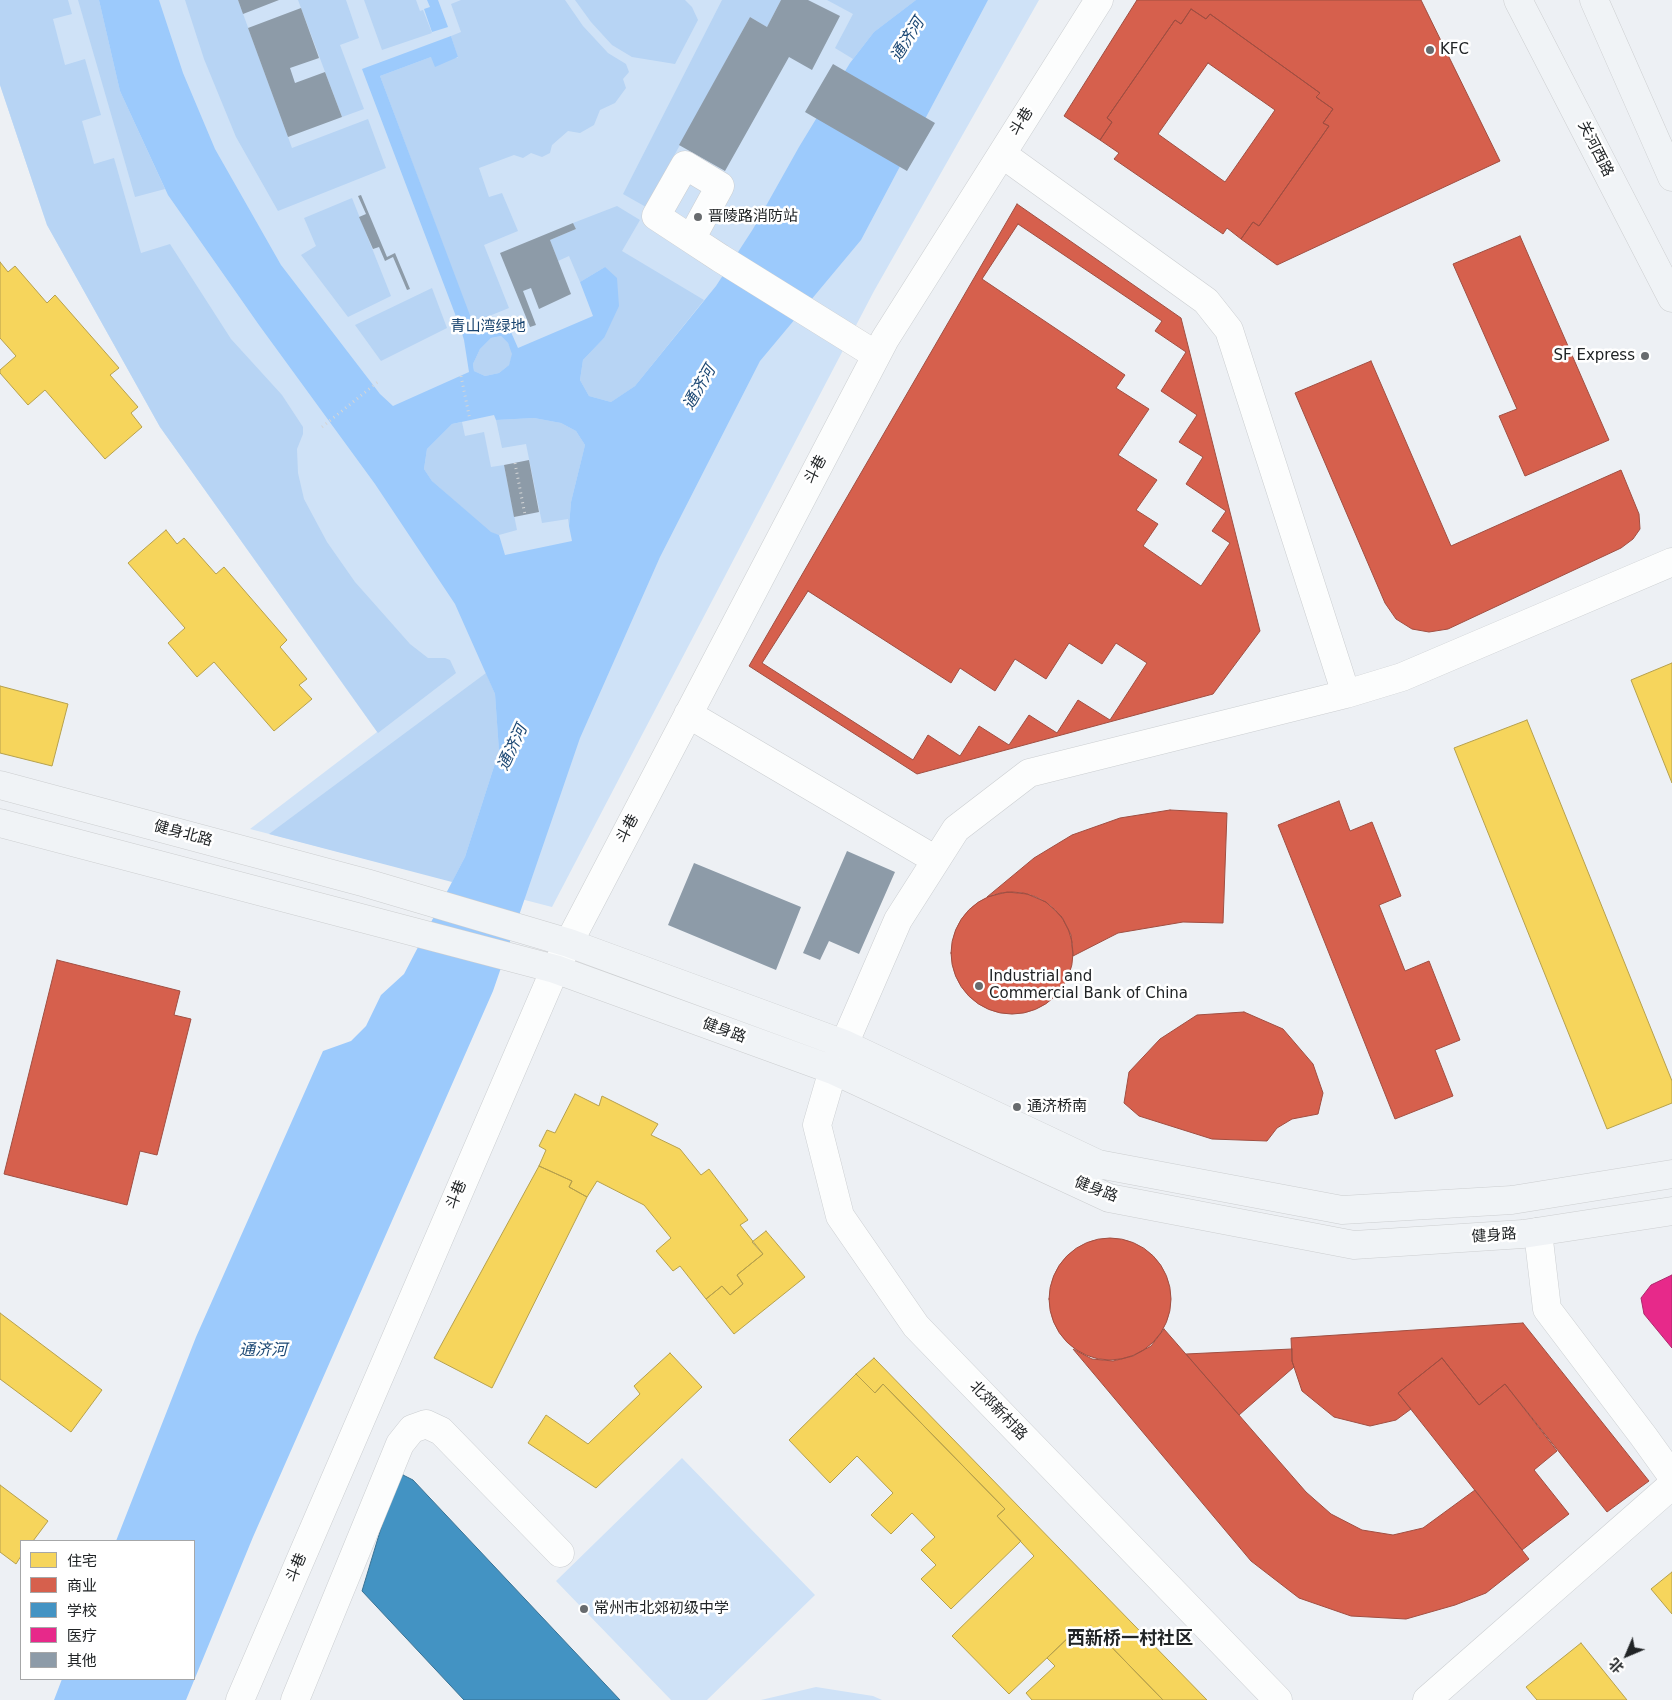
<!DOCTYPE html>
<html>
<head>
<meta charset="utf-8">
<style>
	body { margin:0 }
	#map { position:relative; width:1672px; height:1700px; overflow:hidden; background:#edf0f4; font-family:"DejaVu Sans","Noto Sans SC",sans-serif }
	canvas { display:block }
	.legend { position:absolute; left:20px; top:1540px; width:175px; height:140px; box-sizing:border-box; background:#fff; border:1px solid #a6a7a8; margin:0; padding:6px 9px; list-style:none; font-size:15px; color:#212426 }
	.legend li { display:flex; align-items:center; gap:10px; height:25px }
	.legend b { width:25px; border:1px solid #a6a7a8 }
	.north { position:absolute; left:1602px; top:1630px; width:50px; height:50px; -webkit-text-stroke:4px #fff; paint-order:stroke; rotate:225deg; font-size:14px; font-weight:700; line-height:20px; text-align:center; color:#212426 }
	.north::after { content:''; display:block; margin:auto; width:18px; height:22px; background:#212426; clip-path:polygon(50% 0,100% 100%,50% 72%,0 100%) }
</style>
</head>
<body>
<div id="map">
<canvas width="1672" height="1700"></canvas>
<ul class="legend">
<li><b style="height:14px;background:#f6d55c"></b>住宅</li>
<li><b style="height:14px;background:#d6604d"></b>商业</li>
<li><b style="height:14px;background:#4393c3"></b>学校</li>
<li><b style="height:14px;background:#e7298a"></b>医疗</li>
<li><b style="height:14px;background:#8d9ba8"></b>其他</li>
</ul>
<div class="north">北</div>
</div>
<script>
const context = document.querySelector('canvas').getContext('2d');
context.lineJoin = 'round';
function paint(path, color) { context.fillStyle = color; context.fill(path, 'evenodd'); }
const toPath = rows => new Path2D(rows.map(r => 'M' + r).join(''));
function stroke(path, color, width, dash) { context.strokeStyle = color; context.lineWidth = width; context.lineCap = dash ? 'butt' : 'round'; context.setLineDash(dash || []); context.stroke(path); }
function write(font, color, halo, rows, align = 'center') {
  context.font = font + ' "DejaVu Sans","Noto Sans SC",sans-serif'; context.lineWidth = 5; context.setLineDash([]); context.textBaseline = 'middle'; context.strokeStyle = halo; context.fillStyle = color; for (const [text, x, y, turn = 0] of rows) {
    context.save(); context.translate(x, y); context.rotate((+turn || 0) * Math.PI / 180); context.textAlign = isNaN(turn) ? turn : align; if (halo) context.strokeText(text, 0, 0); context.fillText(text, 0, 0); context.restore();
  }
}
const green = toPath([
	[0,0,1039,0,874,291,552,907,250,829,377,732,160,427,47,225,0,85],
	[682,1458,815,1595,707,1700,671,1700,556,1581],
	[816,1687,873,1696,882,1700,761,1700]
]);
const forest = toPath([
	[0,0,68,0,72,14,53,19,65,65,85,59,101,115,82,121,94,164,114,158,141,253,170,244,231,339,282,395,303,427,303,434,297,449,298,473,304,499,327,542,355,582,410,644,428,658,445,658,450,660,456,673,378,733,160,427,47,225,0,85],
	[78,0,99,0,120,91,165,189,135,197],
	[185,0,238,0,292,148,368,119,386,168,278,211,236,137,204,59],
	[298,0,346,0,359,38,340,45,364,109,342,117],
	[364,0,416,0,420,11,423,10,432,33,382,50],
	[461,0,565,0,583,26,608,53,626,64,629,72,623,79,626,88,615,103,600,110,594,125,580,133,568,131,552,145,550,153,542,157,531,153,523,158,514,155,479,168,489,197,502,193,518,231,484,245,509,308,472,323,380,76,431,57,458,58,451,36,461,32,451,4],
	[575,0,685,0,692,7,698,20,675,64,632,57,612,45,591,22],
	[722,0,781,0,767,27,750,17,646,207,623,194],
	[827,0,916,0,874,32,853,59,835,48,853,14],
	[352,198,391,296,348,317,301,255,316,246,304,218],
	[617,206,640,220,622,251,704,300,635,386,611,402,589,396,580,380,583,360,604,338,605,267,580,282,569,256,558,261,550,240,576,229,573,223],
	[432,288,447,328,381,361,355,325],
	[501,336,508,343,513,354,509,365,499,373,485,376,474,371,473,364,480,349,491,338],
	[534,418,561,423,576,431,585,445,571,502,569,526,568,519,542,523,526,444,502,448,496,420],
	[462,422,465,436,484,432,491,467,504,465,517,530,499,535,491,533,432,481,424,469,427,449,452,424],
	[486,673,495,694,499,751,465,857,452,882,269,834]
]);
const water = toPath([
	[99,0,159,0,183,73,215,149,281,265,380,394,393,406,469,372,464,340,460,327,362,69,451,36,458,57,435,67,431,57,380,76,477,334,507,323,518,348,593,316,580,282,605,267,617,278,619,306,604,338,583,360,580,380,589,396,611,402,635,386,716,286,753,229,799,147,850,63,874,32,916,0,988,0,861,240,760,361,660,557,580,738,493,991,253,1537,186,1700,54,1700,62,1679,194,1679,194,1541,116,1541,196,1337,323,1051,351,1041,366,1026,381,995,404,974,465,857,499,751,495,694,455,604,375,484,259,325,168,195,120,91],
	[501,336,508,343,512,354,509,365,499,373,485,376,474,371,473,364,480,349,491,338],
	[494,415,496,420,534,418,561,423,576,431,585,445,571,502,569,526,572,541,505,555,499,535,491,532,432,481,424,469,427,449,452,424],
	[427,0,438,0,448,27,432,32,424,9,430,7]
]);
const homes = toPath([
	[0,262,8,272,15,266,47,303,55,295,119,368,110,375,138,407,131,413,142,427,105,459,45,390,28,405,0,373,0,370,16,356,0,338,0,262],
	[166,530,177,544,184,538,216,574,224,567,287,640,280,647,307,679,299,685,312,699,274,731,214,662,197,677,168,643,185,628,128,563,166,530],
	[1672,663,1672,783,1631,680,1672,663],
	[0,686,68,704,52,766,0,753,0,686],
	[1527,720,1672,1081,1672,1103,1607,1129,1454,748,1527,720],
	[575,1094,599,1106,602,1096,658,1124,651,1135,680,1149,701,1175,709,1169,748,1220,740,1225,763,1254,737,1275,743,1284,730,1295,722,1286,706,1299,680,1266,673,1271,656,1251,671,1238,644,1205,597,1181,587,1197,569,1187,572,1181,539,1166,546,1150,539,1146,547,1130,555,1133,575,1094],
	[539,1166,572,1181,569,1187,587,1197,492,1388,434,1358,539,1166],
	[766,1231,805,1277,734,1334,706,1299,722,1286,730,1295,743,1284,737,1275,763,1254,752,1242,766,1231],
	[0,1313,102,1390,71,1432,0,1379,0,1313],
	[670,1353,702,1387,596,1488,528,1443,546,1415,588,1444,640,1394,634,1386,670,1353],
	[874,1358,1207,1700,1163,1700,1091,1626,1077,1640,1071,1635,1009,1694,952,1636,1034,1556,997,1516,1005,1509,883,1384,875,1393,856,1374,874,1358],
	[856,1374,875,1393,883,1384,1005,1509,997,1516,1021,1541,951,1609,921,1579,936,1565,921,1550,935,1537,912,1513,891,1534,871,1515,893,1493,857,1456,830,1483,789,1440,856,1374],
	[0,1485,48,1521,33,1541,21,1541,21,1556,16,1564,0,1552,0,1485],
	[1672,1572,1672,1614,1651,1589,1672,1572],
	[1091,1626,1163,1700,1032,1700,1026,1693,1055,1666,1047,1658,1071,1635,1077,1640,1091,1626],
	[1581,1643,1627,1700,1537,1700,1526,1687,1581,1643]
]);
const shops = toPath([
	[1137,0,1421,0,1500,161,1277,265,1241,239,1253,222,1259,226,1329,126,1323,123,1333,109,1316,97,1320,93,1210,14,1206,19,1191,9,1181,24,1175,20,1107,118,1112,122,1100,140,1064,116,1137,0],
	[1191,9,1206,19,1210,14,1320,93,1316,97,1333,109,1323,123,1329,126,1259,226,1253,222,1241,239,1227,228,1223,234,1114,159,1119,153,1100,140,1112,122,1107,118,1175,20,1181,24,1191,9],
	[1208,63,1275,110,1225,182,1158,134,1208,63],
	[1017,204,1181,318,1260,631,1213,694,917,774,749,666,1017,204],
	[1018,224,1162,321,1155,331,1186,352,1161,391,1197,415,1179,442,1203,457,1186,484,1226,511,1212,531,1230,543,1201,586,1143,546,1158,524,1136,510,1157,480,1118,455,1149,409,1116,388,1125,375,982,279,1018,224],
	[1520,236,1609,440,1525,476,1499,416,1517,409,1453,264,1520,236],
	[1371,361,1451,546,1621,470,1639,514,1640,529,1633,539,1621,548,1448,629,1429,632,1412,629,1396,619,1385,603,1295,393,1371,361],
	[808,591,951,683,960,668,995,691,1015,659,1046,679,1069,643,1102,664,1116,643,1147,663,1110,720,1078,700,1057,733,1029,715,1009,745,979,726,960,756,928,735,913,760,762,663,808,591],
	[1339,801,1350,831,1372,822,1401,896,1379,905,1405,971,1429,961,1460,1040,1435,1050,1453,1096,1395,1119,1278,825,1339,801],
	[1170,810,1227,813,1223,923,1183,922,1118,933,1073,956,1071,935,1062,917,1046,902,1027,894,1007,892,987,897,1034,858,1072,835,1120,818,1170,810],
	'951 953a61 61 0 1 1 122 0a61 61 0 1 1-122 0Z',
	[57,960,180,991,174,1015,191,1019,157,1155,140,1151,127,1205,4,1174,57,960],
	[1244,1012,1283,1029,1313,1064,1323,1093,1318,1114,1292,1119,1277,1128,1267,1141,1212,1139,1139,1116,1124,1103,1129,1072,1160,1039,1197,1015,1244,1012],
	'1049 1299a61 61 0 1 1 122 0a61 61 0 1 1-122 0Z',
	[1523,1323,1649,1481,1607,1512,1505,1384,1479,1405,1442,1358,1398,1393,1411,1409,1396,1420,1370,1426,1334,1417,1302,1391,1292,1361,1291,1338,1523,1323],
	[1164,1329,1306,1492,1331,1514,1362,1530,1393,1535,1423,1528,1475,1490,1529,1559,1486,1593,1455,1605,1406,1619,1351,1616,1299,1598,1251,1561,1073,1349,1092,1359,1113,1361,1133,1356,1151,1346,1164,1329],
	[1292,1349,1292,1361,1294,1367,1239,1415,1186,1354,1292,1349],
	[1442,1358,1479,1405,1505,1384,1557,1451,1534,1470,1569,1514,1522,1550,1398,1393,1442,1358]
]);
const schools = toPath([
	[403,1475,413,1480,620,1700,464,1700,362,1591,395,1482,403,1475]
]);
const health = toPath([
	[1672,1275,1672,1348,1644,1314,1641,1298,1651,1285,1672,1275]
]);
const building = toPath([
	[238,0,279,0,243,14],
	[781,0,808,0,840,16,812,70,789,57,725,171,679,145,750,17,767,27],
	[301,8,319,58,290,68,295,83,325,72,342,117,288,137,248,28],
	[833,64,935,123,907,171,805,112],
	[361,195,387,257,395,253,410,289,407,290,393,257,385,261,379,247,373,249,359,217,366,214,358,196],
	[573,223,576,229,550,240,571,294,539,309,531,288,523,291,536,325,530,327,500,253],
	[529,460,539,512,514,517,504,465],
	[847,851,895,872,859,954,829,941,820,960,803,953],
	[694,863,801,907,776,970,668,925]
]);
const path = toPath([
	[461,376,470,420],
	[322,427,379,381],
	[515,463,525,515]
]);
const minor = toPath([
	[1002,154,1206,301,1229,330,1346,694],
	[691,239,720,186,685,165,656,216,691,239,720,258,876,355],
	[688,714,936,860],
	[1538,1232,1547,1309,1644,1437,1672,1476],
	[240,1700,555,969,885,339,1099,0],
	[295,1700,400,1444,412,1429,426,1424,441,1431,560,1553],
	[1278,1700,916,1326,840,1216,817,1125,833,1070,898,920,956,829,1029,773,1346,694,1402,677,1672,562],
	[1427,1700,1672,1485]
]);
const major = toPath([
	[1518,0,1672,298],
	[1594,0,1672,177],
	[0,785,366,883,569,943,844,1044,1098,1164,1342,1210,1512,1200,1672,1174],
	[0,823,555,969,833,1070,1109,1198,1354,1245,1523,1234,1672,1211]
]);
const markers = [
	[1430,50,5,"#686b6e"],
	[698,217,5,"#686b6e"],
	[1645,356,5,"#686b6e"],
	[979,986,5,"#686b6e"],
	[1017,1107,5,"#686b6e"],
	[584,1609,5,"#686b6e"]
];
const poiNames = [
	["KFC",1440,50],
	["晋陵路消防站",708,217],
	["SF Express",1635,356,"right"],
	["Industrial and",989,977],
	["Commercial Bank of China",989,994],
	["通济桥南",1027,1107],
	["常州市北郊初级中学",594,1609]
];
const streetNames = [
	["斗巷",1022,122,-58],
	["关河西路",1595,149,63],
	["斗巷",816,470,-62],
	["斗巷",628,829,-62],
	["健身北路",183,834,15],
	["健身路",724,1031,20],
	["健身路",1096,1190,21],
	["斗巷",457,1195,-67],
	["健身路",1494,1236,-4],
	["北郊新村路",998,1411,46],
	["斗巷",297,1568,-67]
];
const parkNames = [
	["青山湾绿地",488,327]
];
const waterNames = [
	["通济河",908,40,-58],
	["通济河",700,388,-60],
	["通济河",513,748,-65],
	["通济河",263,1351]
];
const quarterNames = [
	["西新桥一村社区",1130,1639]
];
paint(green, '#cfe2f7');
paint(forest, '#b7d4f4');
paint(water, '#9ccafc');
paint(homes, '#f6d55c');
stroke(homes, '#b6a04c', 1);
paint(shops, '#d6604d');
stroke(shops, '#a04e41', 1);
paint(schools, '#4393c3');
stroke(schools, '#397294', 1);
paint(health, '#e7298a');
stroke(health, '#ac286c', 1);
paint(building, '#8d9ba8');
stroke(minor, '#cbced1', 29);
stroke(major, '#ccced0', 29);
stroke(path, '#d4d6d7', 3, [1, 4]);
stroke(minor, '#fcfdfd', 28);
stroke(major, '#f0f3f6', 28);
for (const [x, y, r, color] of markers) { const dot = new Path2D(); dot.arc(x, y, r, 0, 2 * Math.PI); context.fillStyle = color; context.fill(dot); stroke(dot, '#fff', 2); }
write('15px', '#212426', '#fff', poiNames, 'left');
write('15px', '#212426', '#fff', streetNames);
write('15px', '#17436f', '#fff', parkNames);
write('italic 16px', '#1c4874', '#fff', waterNames);
write('bold 18px', '#212426', '#fff', quarterNames);
</script>
</body>
</html>
